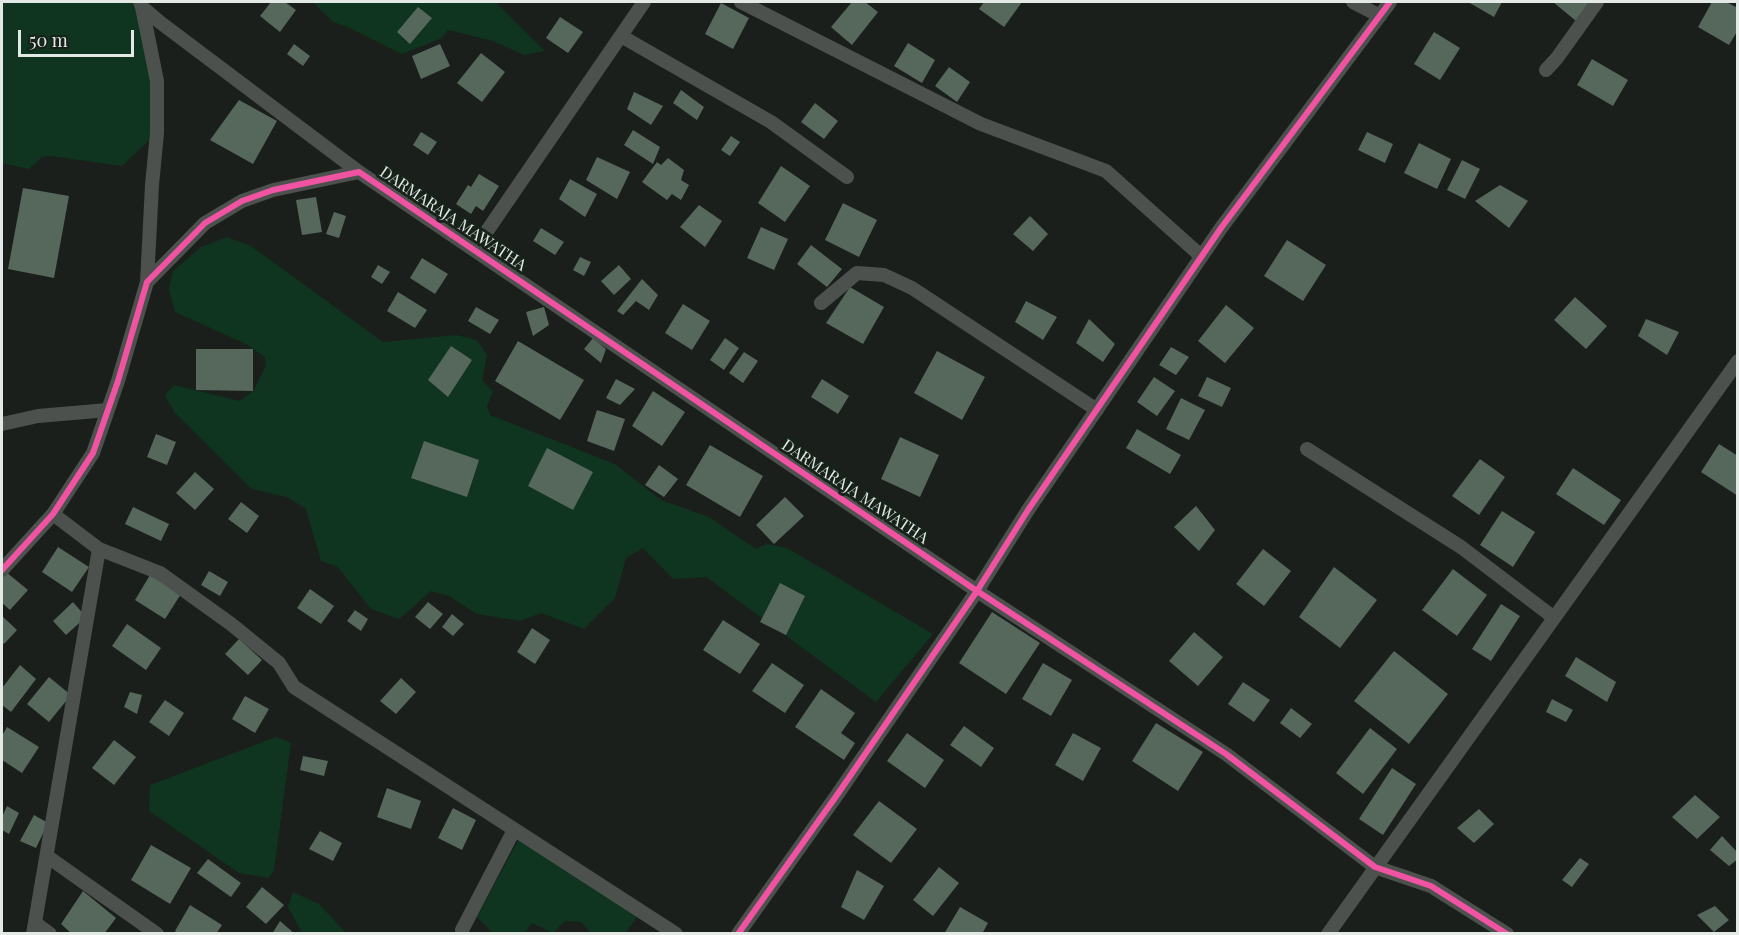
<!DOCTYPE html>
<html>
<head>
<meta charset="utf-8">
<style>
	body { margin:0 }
	#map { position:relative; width:1739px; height:935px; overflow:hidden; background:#1a1f1c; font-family:"Playfair Display",serif }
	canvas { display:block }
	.frame { position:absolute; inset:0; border:3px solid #e3eae5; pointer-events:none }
	.scale { position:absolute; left:18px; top:30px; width:116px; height:27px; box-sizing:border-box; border:3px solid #e3eae5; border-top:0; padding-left:8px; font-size:18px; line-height:21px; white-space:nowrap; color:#e3eae5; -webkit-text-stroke:4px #17221b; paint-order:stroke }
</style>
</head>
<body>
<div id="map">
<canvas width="1739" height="935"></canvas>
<div class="frame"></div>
<div class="scale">50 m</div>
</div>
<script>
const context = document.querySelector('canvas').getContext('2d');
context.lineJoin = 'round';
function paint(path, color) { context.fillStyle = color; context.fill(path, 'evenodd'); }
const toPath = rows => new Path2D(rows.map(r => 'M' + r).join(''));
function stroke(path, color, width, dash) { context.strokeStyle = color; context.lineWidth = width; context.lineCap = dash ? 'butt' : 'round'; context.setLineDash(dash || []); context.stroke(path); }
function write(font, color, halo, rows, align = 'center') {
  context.font = font + ' "Playfair Display",serif'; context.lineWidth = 6; context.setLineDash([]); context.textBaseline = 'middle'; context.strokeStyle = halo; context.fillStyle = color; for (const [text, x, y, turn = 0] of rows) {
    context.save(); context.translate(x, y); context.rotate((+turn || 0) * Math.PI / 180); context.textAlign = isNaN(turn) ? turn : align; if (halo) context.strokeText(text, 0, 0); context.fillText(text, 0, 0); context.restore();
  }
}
const green = toPath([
	[2,2,140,2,157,133,122,166,50,156,42,157,29,169,2,163],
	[313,2,495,2,545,51,524,55,493,41,448,30,442,38,402,54,350,28,333,22],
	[227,237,251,246,383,342,456,335,477,340,487,355,482,380,493,392,487,406,490,415,615,464,661,500,709,517,756,549,767,544,787,548,933,634,876,702,706,577,673,579,643,548,626,558,615,598,584,629,541,613,520,621,477,614,449,596,431,591,399,619,371,609,338,567,321,561,306,509,287,497,252,489,174,412,165,395,174,385,240,401,254,390,266,366,265,357,246,344,175,312,169,289,173,271,201,247],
	[276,737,291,743,274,870,269,878,239,873,149,811,150,785],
	[521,835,641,911,625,934,589,933,590,932,581,922,565,921,553,933,532,923,525,933,493,933,477,917],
	[293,892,319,904,346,933,302,933,288,907]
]);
const building = toPath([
	[271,2,285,2,296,10,280,32,260,16],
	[852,2,865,2,878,12,852,45,831,27],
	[984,2,1022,2,1004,27,979,9],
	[1468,2,1502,2,1494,17],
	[1553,2,1593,2,1576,21],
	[1712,2,1726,2,1738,8,1738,30,1729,45,1698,27],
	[721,3,749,18,733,49,705,34],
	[418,7,432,18,410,44,397,32],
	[560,17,583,32,568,53,546,38],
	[1434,32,1460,48,1440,80,1414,64],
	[908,43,935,60,922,83,894,66],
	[294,44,310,56,303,66,287,54],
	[440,44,450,66,421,79,412,56],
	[481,53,505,72,482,102,457,83],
	[1592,59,1628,80,1613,106,1577,85],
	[949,67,970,82,957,102,935,86],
	[681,90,704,107,697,120,673,103],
	[634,92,663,106,651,125,627,109],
	[239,100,277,121,253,164,210,140],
	[815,103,838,121,824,139,801,122],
	[633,130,660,147,653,164,624,145],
	[421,132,437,142,428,155,413,145],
	[1367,132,1393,144,1385,163,1358,150],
	[731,136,740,142,730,156,721,150],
	[1419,143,1451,159,1437,189,1404,173],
	[597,157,630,172,617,199,586,180],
	[668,158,684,170,681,180,689,185,681,200,672,194,667,200,642,182,657,162,661,165],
	[1462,160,1480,169,1465,199,1447,190],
	[781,166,810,186,785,222,758,203],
	[479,174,499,186,483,211,476,206,471,214,456,204,468,185,471,187],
	[570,179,597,194,585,217,559,199],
	[1500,185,1528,201,1509,228,1475,201],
	[23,188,69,196,54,278,8,269],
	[316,197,322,232,302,235,296,200],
	[843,203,877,220,859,257,825,240],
	[699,205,722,221,705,247,680,227],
	[334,212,346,216,339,238,326,234],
	[1030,216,1048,234,1033,251,1013,234],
	[761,227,788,239,774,270,747,258],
	[541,228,564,242,555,255,533,241],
	[1287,240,1326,265,1303,301,1264,276],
	[811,245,842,269,827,287,797,264],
	[580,257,591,262,584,276,573,270],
	[422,258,448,274,435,294,410,278],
	[378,265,390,272,382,284,371,277],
	[619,265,631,279,614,295,601,281],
	[642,279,658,295,649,310,636,301,623,315,617,311],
	[850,287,884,307,863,344,826,323],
	[398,292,427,310,415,328,387,311],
	[1575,297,1607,326,1586,349,1554,320],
	[1026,301,1057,317,1043,340,1015,322],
	[683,304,710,321,692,350,665,333],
	[1226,305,1254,328,1225,363,1198,341],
	[476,307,499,320,490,334,468,321],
	[544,307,549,325,533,336,526,312],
	[1089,319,1115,344,1103,362,1076,343],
	[1646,319,1679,332,1667,355,1638,336],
	[593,338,606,349,601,363,584,349],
	[725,338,739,348,724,370,710,360],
	[518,341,584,380,560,420,495,381],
	[451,346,472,360,448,397,428,380],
	[1171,347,1189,357,1176,375,1159,365],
	[196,349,253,349,253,391,196,390],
	[937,351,985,377,962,420,914,393],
	[744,352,758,361,743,383,729,373],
	[1154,377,1175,391,1157,416,1137,402],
	[1207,377,1231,388,1222,407,1198,396],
	[616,379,635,389,620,405,606,398],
	[822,379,849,396,838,414,811,397],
	[653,391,685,412,662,446,632,426],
	[1181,398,1205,410,1189,440,1166,429],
	[597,410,625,419,614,451,587,441],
	[1137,429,1181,455,1170,474,1126,448],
	[156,434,176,442,167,465,147,457],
	[900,437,939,455,920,497,881,479],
	[424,441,479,460,467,497,411,478],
	[1719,444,1738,456,1738,496,1701,472],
	[710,445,763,476,740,517,686,485],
	[547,448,593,472,573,510,528,486],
	[1480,459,1505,477,1479,515,1452,496],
	[659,465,678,479,664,497,645,485],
	[1573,468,1621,500,1604,525,1556,494],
	[195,472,214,489,195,510,176,493],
	[785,497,804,516,774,544,756,525],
	[241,502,259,516,247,533,228,519],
	[1196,506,1215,530,1199,551,1174,527],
	[133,507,169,524,161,541,125,524],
	[1502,511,1535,532,1513,567,1480,545],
	[58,547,89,567,72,592,42,572],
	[1263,549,1291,571,1264,606,1236,584],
	[1334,567,1377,600,1340,648,1299,617],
	[1453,569,1487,595,1457,636,1422,610],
	[209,571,228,582,220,596,201,585],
	[6,572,28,590,10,610,2,603,2,577],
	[150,575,181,594,165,619,135,600],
	[780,583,805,596,786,635,760,622],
	[310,589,334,606,321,624,297,608],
	[73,602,86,617,66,635,53,621],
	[428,602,443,614,430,629,415,617],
	[1501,604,1520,616,1491,661,1472,649],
	[355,610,368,619,361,631,347,621],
	[992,612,1040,643,1006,694,959,663],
	[452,614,464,624,453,636,442,627],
	[2,616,17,630,4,644,2,642],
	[723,620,760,644,740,674,703,650],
	[127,624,161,648,146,670,112,646],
	[532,628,550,640,535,664,517,652],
	[1194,632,1223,657,1198,686,1169,661],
	[239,639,262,660,248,675,225,654],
	[1394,651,1448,694,1409,744,1354,701],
	[1576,657,1616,682,1607,702,1565,676],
	[772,663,804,685,785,713,752,691],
	[1043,663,1072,680,1051,716,1022,699],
	[20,665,36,679,11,712,2,705,2,688],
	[49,677,71,695,49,722,27,704],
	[401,678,416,692,396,714,380,701],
	[1243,682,1270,700,1254,722,1228,704],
	[821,689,855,713,841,733,855,743,844,760,795,727],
	[130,692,142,695,137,714,124,707],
	[245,696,269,709,255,733,232,719],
	[1552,699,1573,710,1566,722,1546,712],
	[165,700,184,713,169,736,149,722],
	[1291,708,1312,724,1300,738,1280,723],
	[1156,723,1203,752,1178,791,1132,761],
	[964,726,994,748,981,767,950,745],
	[7,727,39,747,22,773,2,760,2,736],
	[1370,728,1397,749,1363,794,1336,773],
	[907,733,944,760,925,788,887,761],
	[1073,733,1101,748,1083,781,1055,765],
	[114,740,136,757,114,785,92,768],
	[303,756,328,761,324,776,300,770],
	[1392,768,1416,784,1383,835,1359,819],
	[387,788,421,801,411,829,377,817],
	[1695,795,1720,817,1697,839,1672,817],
	[879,801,917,829,891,863,853,835],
	[7,806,19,813,9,834,2,830,2,817],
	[453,808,476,820,462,850,438,838],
	[1479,809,1494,824,1474,843,1457,828],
	[34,815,48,823,36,848,20,841],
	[320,831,342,843,333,861,309,849],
	[1722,836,1738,853,1738,859,1729,866,1710,850],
	[151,845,191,868,170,904,131,880],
	[1580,858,1589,864,1572,887,1562,880],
	[208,859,241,883,231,897,197,873],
	[939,867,959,883,933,916,913,900],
	[857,870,884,886,864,920,841,907],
	[262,887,284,905,266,924,246,907],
	[83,891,116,918,104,934,72,934,61,924],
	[190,905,222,925,216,934,179,934,175,931],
	[1715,906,1729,920,1714,932,1697,915],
	[960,907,988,923,982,934,944,934],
	[280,921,295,934,272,934]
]);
const street = toPath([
	[140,2,142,7,161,23,359,172],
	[741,2,981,124,1106,171,1201,256],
	[1353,2,1380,16],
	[142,7,157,81,157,133,152,185,147,282],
	[621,36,771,122,847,177],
	[1546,70,1557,58,1597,2],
	[474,250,644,2],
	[821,303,857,273,884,275,912,288,1097,410],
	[2,424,38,416,108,410],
	[1307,449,1461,547,1553,617],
	[99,549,160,573,231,624,279,663,294,687,676,934],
	[2,570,53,514,93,453,118,381,147,282,205,223,242,201,273,190,359,172,977,591,1226,754,1375,867,1431,886,1507,934],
	[48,857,157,934],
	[35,923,50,934],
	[462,930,514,830],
	[33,934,99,549,53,514],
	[738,934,837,795,977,591,1028,510,1221,228,1390,2],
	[1328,934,1738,361]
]);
const cycleway = toPath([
	[2,570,53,514,93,453,118,381,147,282,205,223,242,201,273,190,359,172,977,591,1226,754,1375,867,1431,886,1507,934],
	[738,934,837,795,977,591,1028,510,1221,228,1390,2]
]);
const streetNames = [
	["DARMARAJA MAWATHA",453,219,34],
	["DARMARAJA MAWATHA",855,492,34]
];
paint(green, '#0f341f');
paint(building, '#56675c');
stroke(street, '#4d514e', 14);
stroke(cycleway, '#f153a3', 6);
write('16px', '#e3eae5', '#17221b', streetNames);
</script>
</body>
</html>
